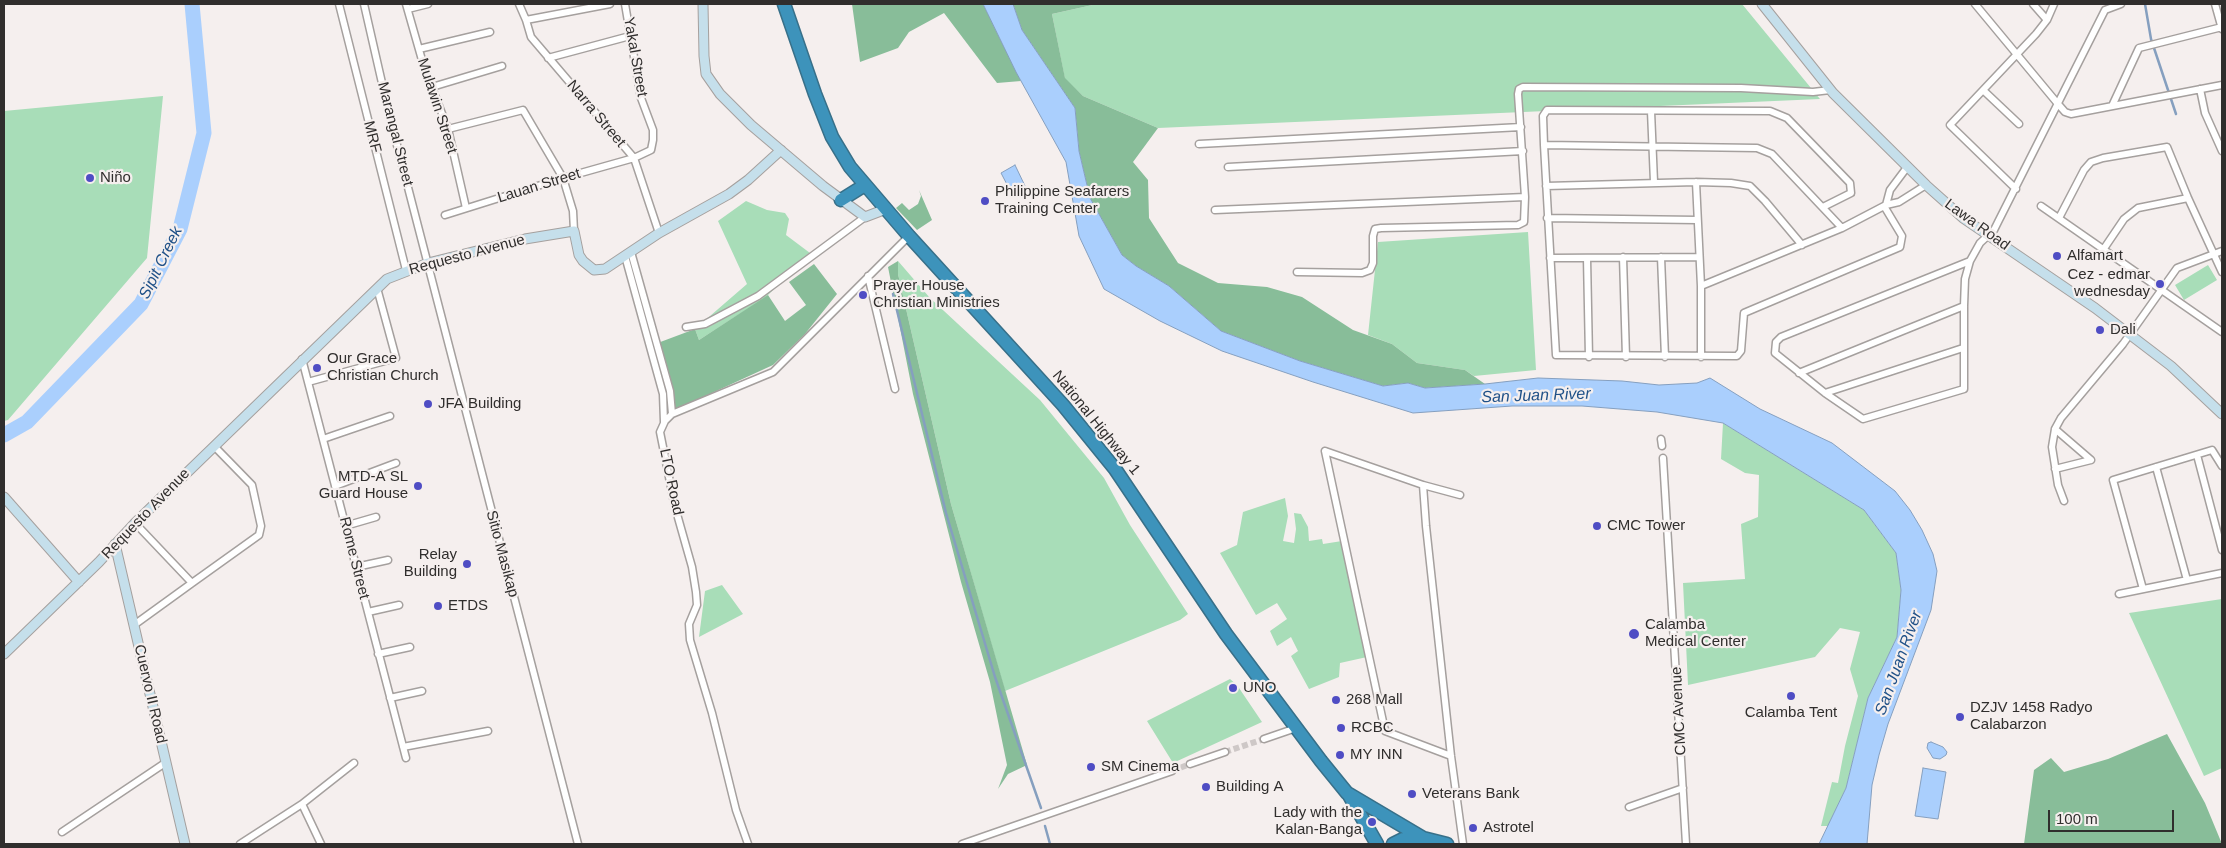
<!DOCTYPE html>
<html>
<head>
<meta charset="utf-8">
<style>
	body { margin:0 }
	#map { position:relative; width:2226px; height:848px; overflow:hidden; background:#f5efee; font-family:Helvetica,sans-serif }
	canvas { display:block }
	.frame { position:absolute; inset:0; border:5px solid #302e2d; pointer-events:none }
	.scale { position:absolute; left:2048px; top:810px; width:126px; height:22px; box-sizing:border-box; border:2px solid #302e2d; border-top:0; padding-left:6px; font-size:15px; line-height:18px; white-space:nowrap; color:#302e2d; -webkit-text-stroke:4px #f5efee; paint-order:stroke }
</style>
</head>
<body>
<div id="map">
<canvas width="2226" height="848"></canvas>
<div class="frame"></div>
<div class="scale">100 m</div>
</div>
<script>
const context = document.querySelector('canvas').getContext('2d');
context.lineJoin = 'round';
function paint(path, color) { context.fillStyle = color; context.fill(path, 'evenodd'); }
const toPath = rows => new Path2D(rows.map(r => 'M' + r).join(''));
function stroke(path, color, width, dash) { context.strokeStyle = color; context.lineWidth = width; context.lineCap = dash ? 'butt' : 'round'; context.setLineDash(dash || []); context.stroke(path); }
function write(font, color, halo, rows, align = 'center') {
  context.font = font + ' Helvetica,sans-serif'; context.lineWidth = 4.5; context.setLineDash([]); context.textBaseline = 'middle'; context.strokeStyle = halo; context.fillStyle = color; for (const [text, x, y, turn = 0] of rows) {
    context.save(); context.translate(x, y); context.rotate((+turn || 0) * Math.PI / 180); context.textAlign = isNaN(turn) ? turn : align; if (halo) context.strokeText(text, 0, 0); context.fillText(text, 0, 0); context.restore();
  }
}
const green = toPath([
	[1097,4,1742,4,1820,99,1158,128,1083,96,1065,79,1052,14],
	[163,96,147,258,8,420,4,421,4,111],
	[746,201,767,210,785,213,789,219,786,235,810,253,766,297,699,340,695,329,747,284,718,221],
	[1528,232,1536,370,1474,376,1465,370,1417,363,1392,344,1368,335,1378,242],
	[898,261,930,298,1040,400,1104,478,1130,525,1188,614,1180,620,1005,691,951,504,898,274],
	[2208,265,2217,280,2184,300,2175,285],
	[1723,423,1864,510,1896,553,1901,590,1897,637,1868,698,1846,788,1828,826,1821,826,1832,782,1838,783,1845,746,1858,696,1850,669,1860,632,1840,628,1815,657,1688,685,1683,583,1745,579,1741,524,1758,517,1759,475,1745,473,1721,459],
	[1285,498,1288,516,1283,541,1294,543,1296,529,1294,513,1301,514,1308,527,1309,541,1322,539,1323,544,1342,541,1367,657,1340,663,1339,677,1309,689,1291,656,1298,651,1291,637,1277,646,1270,631,1287,619,1277,603,1256,615,1220,553,1237,545,1243,512],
	[722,585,743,614,699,637,705,591],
	[2222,599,2222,768,2204,776,2129,613],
	[1230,679,1237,685,1262,722,1173,763,1147,721]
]);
const forest = toPath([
	[852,4,983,4,1021,81,997,83,944,13,909,32,898,48,860,62],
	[1013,4,1097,4,1052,14,1065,78,1083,96,1158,128,1133,162,1148,180,1149,218,1178,263,1218,283,1267,287,1302,297,1353,330,1392,344,1417,363,1465,370,1485,384,1425,388,1408,383,1383,386,1300,361,1221,331,1169,286,1136,266,1122,255,1090,198,1079,151,1075,108,1022,30],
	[919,190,932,220,917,230,896,208,902,203,909,210,918,204,921,196],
	[898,261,898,274,951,504,1027,765,1008,774,998,789,1007,765,990,682,961,582,913,394,888,267],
	[814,264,837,294,805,334,773,365,664,415,655,344,695,329,699,340,768,295,785,321,806,305,789,282],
	[2167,734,2205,803,2222,844,2024,844,2034,770,2051,758,2064,772,2108,759]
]);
const water = toPath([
	[983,4,1013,4,1022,30,1075,108,1079,151,1090,198,1122,255,1136,266,1169,286,1221,331,1300,361,1383,386,1408,383,1425,388,1485,384,1538,378,1622,381,1659,385,1697,383,1710,378,1760,409,1832,443,1895,491,1910,510,1922,530,1933,554,1937,571,1931,610,1888,724,1879,755,1872,785,1867,844,1819,844,1846,788,1868,698,1897,637,1901,590,1896,553,1864,510,1723,423,1657,412,1582,406,1512,406,1413,413,1313,382,1222,351,1160,321,1104,289,1079,236,1066,162,1016,72,983,4],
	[1015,165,1026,188,1013,196,1001,173,1015,165],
	[1931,742,1943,747,1947,752,1946,755,1940,759,1933,758,1927,748,1928,743,1931,742],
	[1923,768,1946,772,1938,819,1915,816,1923,768]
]);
const stream = toPath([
	[2145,4,2151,39,2176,114],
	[893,294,946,513,995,677,1041,808],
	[1045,826,1050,844]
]);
const river = toPath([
	[4,435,27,422,141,304,180,229,204,133,192,4]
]);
const streetTunnel = toPath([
	[1225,752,1264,739],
	[1172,771,1190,764]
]);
const street = toPath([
	[339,4,406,270],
	[364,4,390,118,578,844],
	[406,4,424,67,448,129,466,208],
	[519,4,526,20,531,37,634,158,659,233],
	[1975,4,2058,104,2065,112,2071,114,2222,85],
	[2033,4,2047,20],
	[2215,4,2222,29],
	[408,9,428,4],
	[526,20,610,4],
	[419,49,490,32],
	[548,58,630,36],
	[432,87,502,66],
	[2200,89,2205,113,2222,151],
	[1983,90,2019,124],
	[2112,106,2139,48,2222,27],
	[1651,111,1654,182],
	[448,129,523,110,563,178,573,211,574,231],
	[1199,144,1521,127],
	[1544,145,1757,148,1772,154,1842,228],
	[1228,167,1523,151],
	[1696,182,1701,286,1701,357],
	[1546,186,1696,182,1731,183,1750,186,1765,201,1802,245],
	[2016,189,1950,125,2036,34,2047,20,2054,4],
	[1886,205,1890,190,1908,166],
	[2041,206,2222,332],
	[1823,207,1851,193,1850,183,1787,118,1770,111,1547,110,1543,116,1544,145,1556,355,1737,356,1741,351,1744,313,1900,247,1902,236,1884,206],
	[1215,210,1525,197],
	[445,215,563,178,634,158,651,150,653,140,653,130,641,98,625,4],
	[1547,218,1697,220],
	[2059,218,2084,170,2091,162,2103,158,2167,147,2188,198,2222,272],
	[2103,250,2124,219,2138,208,2188,198],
	[631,252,670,391,672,414],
	[625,256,663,394,664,422],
	[1623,257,1626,357],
	[1661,257,1665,357],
	[1550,258,1699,257],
	[1587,258,1589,357],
	[1970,261,1781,337,1776,342,1775,353,1825,393,1863,419,1964,389,1964,306,1965,279,1970,261,1980,243,1994,230,1998,222,2105,10,2121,4],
	[1297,272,1362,273,1370,270,1373,263,1373,236,1375,229,1381,228,1518,225,1524,222,1525,197,1518,94,1519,89,1523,87,1741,88,1813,92,1830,90],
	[868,276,895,389],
	[1701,286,1842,228,1886,205,1899,202,1926,185],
	[686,327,705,324,758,296,865,217],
	[302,359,406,758],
	[1799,373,1964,306],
	[308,382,396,358,377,288],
	[1825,393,1963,348],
	[2055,429,2091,460],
	[323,439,390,416],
	[1661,439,1662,446],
	[1325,451,1385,731,1451,756],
	[1325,451,1423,485,1460,495],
	[2197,455,2222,550],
	[1663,458,1686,844],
	[2156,467,2187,580],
	[2055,469,2091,460],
	[1423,485,1426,526,1451,756,1463,844],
	[335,486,396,463],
	[2064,501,2058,485,2052,447,2055,429,2061,418,2123,344,2177,268,2222,251],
	[135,523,192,583,259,535,261,526,252,485,214,446],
	[345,526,376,517],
	[356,567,388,560],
	[2143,589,2113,480,2212,450,2222,466],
	[2119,594,2222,573],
	[368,612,399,605],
	[134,625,192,583],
	[378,654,410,647],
	[390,698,422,691],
	[1264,739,1296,728],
	[403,747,488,731],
	[1190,764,1225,752],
	[302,804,321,844],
	[1629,807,1683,788],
	[62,832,165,763],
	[240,844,302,804,354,763],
	[748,844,736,810,712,713,690,640,689,624,697,605,696,592,692,567,675,507,660,432,665,421,672,414,773,372,909,236],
	[962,844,1172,771]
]);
const secondary = toPath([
	[703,4,704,56,706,74,720,94,751,125,823,186,865,217,886,209],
	[1762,4,1833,93,1926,185,1963,218,2095,308,2171,366,2222,414],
	[4,497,79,582],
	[115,544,185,844],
	[4,654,99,562,135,523,387,279,428,263,525,239,574,231,579,255,583,261,594,270,605,269,659,233,729,194,748,180,781,150]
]);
const highway = toPath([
	[784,4,815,94,832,137,850,167,909,236,1063,405,1115,469,1226,634,1321,761,1347,793,1423,838,1447,844],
	[841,200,865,185],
	[1349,795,1377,844],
	[1393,844,1403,839,1423,838]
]);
const markers = [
	[90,178,5,"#4f4dc4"],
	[985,201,5,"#4f4dc4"],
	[2057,256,5,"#4f4dc4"],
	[2160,284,5,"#4f4dc4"],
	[863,295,5,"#4f4dc4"],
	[2100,330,5,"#4f4dc4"],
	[317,368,5,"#4f4dc4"],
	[428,404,5,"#4f4dc4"],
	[418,486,5,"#4f4dc4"],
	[1597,526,5,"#4f4dc4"],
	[467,564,5,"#4f4dc4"],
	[438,606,5,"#4f4dc4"],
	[1634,634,6,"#4f4dc4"],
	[1233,688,5,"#4f4dc4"],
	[1791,696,5,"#4f4dc4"],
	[1336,700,5,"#4f4dc4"],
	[1960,717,5,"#4f4dc4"],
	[1341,728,5,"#4f4dc4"],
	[1340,755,5,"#4f4dc4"],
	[1091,767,5,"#4f4dc4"],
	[1206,787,5,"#4f4dc4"],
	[1412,794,5,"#4f4dc4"],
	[1372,822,5,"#4f4dc4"],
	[1473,828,5,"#4f4dc4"]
];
const streetNames = [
	["Yakal Street",635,57,80],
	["Mulawin Street",437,106,72],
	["Narra Street",596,114,50],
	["Marangal Street",395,134,76],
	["MRF",372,137,76],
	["Lauan Street",539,186,-17],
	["Lawa Road",1977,225,36],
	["Requesto Avenue",467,255,-15],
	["National Highway 1",1096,423,51],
	["LTO Road",671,482,78],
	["Requesto Avenue",146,514,-46],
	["Sitio Masikap",502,554,75],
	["Rome Street",354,558,76],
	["Cuervo II Road",150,694,77],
	["CMC Avenue",1679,711,-93]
];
const poiNames = [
	["Niño",100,178],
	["Philippine Seafarers",995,192],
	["Training Center",995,209],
	["Alfamart",2067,256],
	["Cez - edmar",2150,275,"right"],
	["wednesday",2150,292,"right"],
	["Prayer House",873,286],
	["Christian Ministries",873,303],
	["Dali",2110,330],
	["Our Grace",327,359],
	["Christian Church",327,376],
	["JFA Building",438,404],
	["MTD-A SL",408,477,"right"],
	["Guard House",408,494,"right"],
	["CMC Tower",1607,526],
	["Relay",457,555,"right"],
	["Building",457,572,"right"],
	["ETDS",448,606],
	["Calamba",1645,625],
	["Medical Center",1645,642],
	["UNO",1243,688],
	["268 Mall",1346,700],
	["DZJV 1458 Radyo",1970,708],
	["Calabarzon",1970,725],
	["Calamba Tent",1791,713,"center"],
	["RCBC",1351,728],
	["MY INN",1350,755],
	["SM Cinema",1101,767],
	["Building A",1216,787],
	["Veterans Bank",1422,794],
	["Lady with the",1362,813,"right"],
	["Kalan-Banga",1362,830,"right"],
	["Astrotel",1483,828]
];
const waterNames = [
	["Sipit Creek",161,263,-64],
	["San Juan River",1536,396,-2],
	["San Juan River",1899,663,-70]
];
paint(green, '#a8ddb8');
paint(forest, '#88bd99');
paint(water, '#aacffd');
stroke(water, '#859fbf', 1);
stroke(stream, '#859fbf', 2.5);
stroke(river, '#aacffd', 15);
stroke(streetTunnel, '#cec8c7', 6, [6, 3]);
stroke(street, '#a5a09e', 9);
stroke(secondary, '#a5a09e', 11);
stroke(highway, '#387089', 15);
stroke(street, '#fff', 6);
stroke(secondary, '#c5dfeb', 9);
stroke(highway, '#3d93bb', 12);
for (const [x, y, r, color] of markers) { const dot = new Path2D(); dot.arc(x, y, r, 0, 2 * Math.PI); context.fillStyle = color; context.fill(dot); stroke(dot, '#f5efee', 2); }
write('15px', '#302e2d', '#f5efee', streetNames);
write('15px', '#302e2d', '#f5efee', poiNames, 'left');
write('italic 16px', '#205188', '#f5efee', waterNames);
</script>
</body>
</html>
